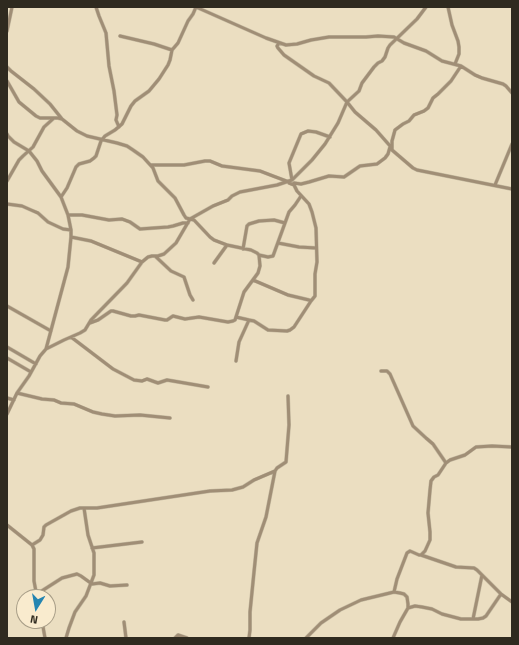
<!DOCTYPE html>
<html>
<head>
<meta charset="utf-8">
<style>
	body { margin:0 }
	#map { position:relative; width:519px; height:645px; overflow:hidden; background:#ebdec1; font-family:"Titillium Web",sans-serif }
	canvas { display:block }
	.frame { position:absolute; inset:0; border:8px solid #2f2a1f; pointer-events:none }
	.north { position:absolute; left:16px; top:589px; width:40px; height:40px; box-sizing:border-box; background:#f9ebce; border:1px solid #a89e88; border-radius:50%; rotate:191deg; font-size:11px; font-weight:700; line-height:16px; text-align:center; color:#2f2a1f }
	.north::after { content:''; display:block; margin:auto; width:14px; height:18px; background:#2585b1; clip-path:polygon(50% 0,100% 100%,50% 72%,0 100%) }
</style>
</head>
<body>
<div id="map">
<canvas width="519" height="645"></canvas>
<div class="frame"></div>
<div class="north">N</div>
</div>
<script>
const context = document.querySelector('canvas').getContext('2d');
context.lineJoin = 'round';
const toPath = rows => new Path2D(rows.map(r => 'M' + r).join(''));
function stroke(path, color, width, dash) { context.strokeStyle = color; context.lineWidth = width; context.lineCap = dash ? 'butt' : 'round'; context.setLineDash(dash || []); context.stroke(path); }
const street = toPath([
	[96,7,99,16,106,33,109,66,114,91,117,115,116,120,119,127],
	[196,7,266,38,286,45,297,44,311,40,329,37,366,37,378,36,394,37,404,43,426,51,442,61,461,66,475,75,482,78,503,84,506,86,512,93],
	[448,7,452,25,458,41,459,47,459,54,455,64],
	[7,31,12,7],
	[120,36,154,44,172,50],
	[279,43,277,46,278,48,284,55,314,76,329,83,347,102,355,112,376,130,391,147],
	[461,66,451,81,438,94,433,98,428,108,424,111,414,115,409,121,403,124,395,130,392,141,392,150,413,168,417,170,512,189],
	[7,67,11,71,34,89,50,104,62,119],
	[7,81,19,102,36,116,40,118,58,118,62,119,77,131,87,136,117,143,127,146,133,150,143,157,153,168,158,181,175,198,184,215,186,218,194,220,210,237,214,240,227,245,251,250,257,253,259,255,260,266,258,273,244,292,235,320,233,321,228,322,199,317,185,319,173,316,167,320,165,320,139,315,135,316,131,316,113,311,111,311,98,320,90,323],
	[7,134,8,136,14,142,29,151,37,161,42,171,61,197,68,215,71,230,71,237,68,267,46,349,40,356,29,376,17,393,7,414],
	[151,165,184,165,205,161,210,161,222,166,260,171,273,176,289,182,289,183,294,185,294,183,301,184,309,182,329,176,344,177,360,166,377,164,385,158,388,154,390,147],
	[292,180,289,163,301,134,308,131,316,132,330,137],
	[7,181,19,160,23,156,33,147,44,127,54,118],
	[294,185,297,191,309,204,312,212,316,228,317,262,315,274,315,296,311,301],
	[495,185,512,144],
	[61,197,67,188,76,167,79,164,90,161,94,158,96,156,101,141,105,136,115,130,122,124,131,106,135,101,149,91,159,79,168,65,170,60,172,50,178,43,188,21,193,14,196,7],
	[7,204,22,206,31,210,38,213,48,222,63,229,71,230],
	[68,215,82,215,109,220,122,219,130,222,140,229,168,227,173,226,183,223,188,223],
	[71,237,91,241,142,262],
	[278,243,299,247,316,248],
	[243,249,247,226,249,224,259,221,274,220,285,223],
	[259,255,268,257,273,256,289,212,295,205,301,196],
	[155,256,171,271,184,277,190,295,193,300],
	[214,263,227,245],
	[7,306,51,331],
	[236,317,249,320],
	[71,337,113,369,134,380,142,381,147,379,158,383,167,380,173,381,208,387],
	[7,347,36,364],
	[46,349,64,340,80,333,85,330,91,320,127,283,142,262,148,257,152,256,158,256,164,254,176,243,190,219,213,206,228,200,232,196,240,192,277,185,292,180,312,160,325,144,338,123,347,102,359,91,362,83,374,67,378,63,382,61,385,57,388,48,390,45,417,19,426,7],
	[7,358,31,372],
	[236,361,239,342,249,320,254,321,268,330,287,331,290,330,294,327,311,301,309,300,288,295,253,280],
	[381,371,387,371,390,374,413,426,426,438,433,444,446,463],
	[17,393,42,399,54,400,61,403,74,404,93,412,102,414,115,416,140,415,170,418],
	[7,398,14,400],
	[7,525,32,545,34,549,34,581,37,597],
	[32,545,40,540,43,535,44,527,46,525,71,511,80,508,97,508,210,491,232,490,243,487,254,480,275,471],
	[92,548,142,542],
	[421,555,456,567,474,568,477,570,501,594,512,602],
	[394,592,397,579,407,553,410,551,419,555,421,555,425,551,430,540,430,532,428,513,430,490,431,481,434,477,438,475,446,463,450,460,465,455,476,447,492,446,512,447],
	[37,594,62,578,77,574,81,576,92,584,100,583,110,586,127,585],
	[408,608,415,606,422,607,432,609,442,614,461,619,478,619,483,618,486,616,501,594],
	[473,619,482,575],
	[42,621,45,638],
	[124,622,126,638],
	[66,638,69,628,75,612,86,596,94,575,94,553,88,535,84,508],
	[175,638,178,635,187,638],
	[249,638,250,630,250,612,254,572,257,543,266,517,275,471,277,468,286,462,289,425,288,396],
	[306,638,321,623,340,610,361,600,394,592,400,593,404,594,407,597,408,604,408,608,400,622,393,638]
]);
stroke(street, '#c5baa1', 4);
stroke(street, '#a08e76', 3);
</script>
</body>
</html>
